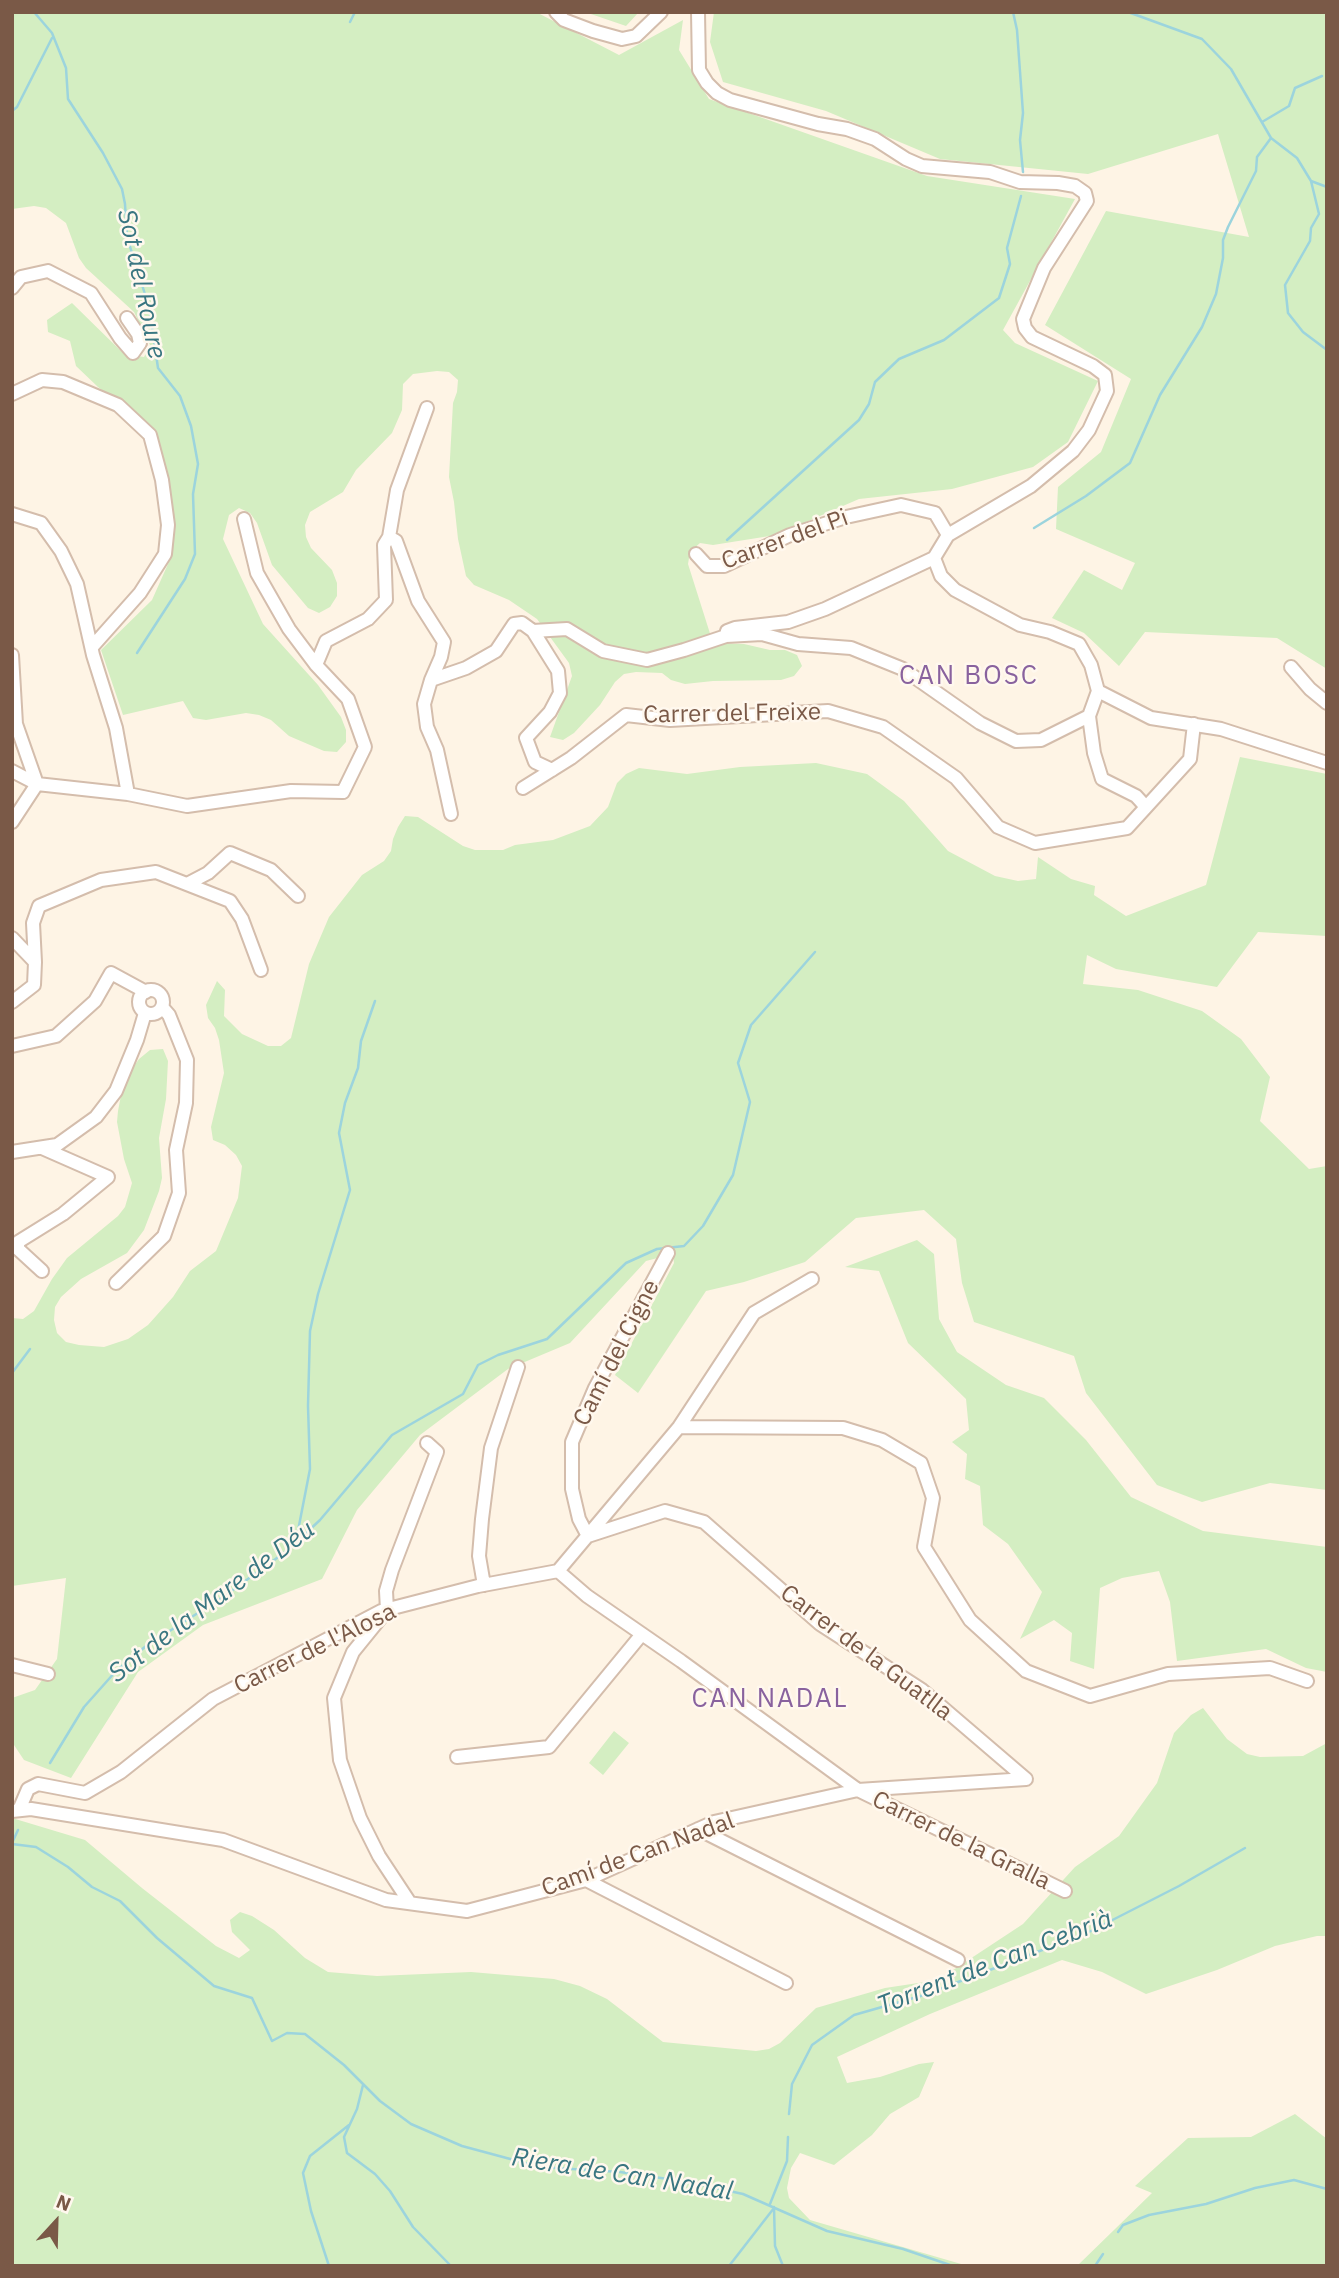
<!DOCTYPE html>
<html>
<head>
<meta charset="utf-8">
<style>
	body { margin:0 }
	#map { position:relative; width:1339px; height:2278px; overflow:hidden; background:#fef4e5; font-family:"IBM Plex Sans",sans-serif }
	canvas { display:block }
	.frame { position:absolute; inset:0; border:14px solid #7a5947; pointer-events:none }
	.north { position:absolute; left:21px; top:2187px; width:70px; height:70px; -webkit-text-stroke:5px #fff8ee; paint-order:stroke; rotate:22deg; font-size:19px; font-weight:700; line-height:28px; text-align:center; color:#7a5947 }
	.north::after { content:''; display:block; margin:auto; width:24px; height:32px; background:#7a5947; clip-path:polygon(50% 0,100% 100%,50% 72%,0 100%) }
</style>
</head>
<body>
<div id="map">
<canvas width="1339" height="2278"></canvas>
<div class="frame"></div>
<div class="north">N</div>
</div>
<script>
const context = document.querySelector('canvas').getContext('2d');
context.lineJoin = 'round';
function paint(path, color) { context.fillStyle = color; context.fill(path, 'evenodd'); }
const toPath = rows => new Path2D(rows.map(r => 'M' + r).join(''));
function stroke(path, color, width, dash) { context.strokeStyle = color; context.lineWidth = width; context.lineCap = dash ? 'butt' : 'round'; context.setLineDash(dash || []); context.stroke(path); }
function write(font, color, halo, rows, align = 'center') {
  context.font = font + ' "IBM Plex Sans",sans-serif'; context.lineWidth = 5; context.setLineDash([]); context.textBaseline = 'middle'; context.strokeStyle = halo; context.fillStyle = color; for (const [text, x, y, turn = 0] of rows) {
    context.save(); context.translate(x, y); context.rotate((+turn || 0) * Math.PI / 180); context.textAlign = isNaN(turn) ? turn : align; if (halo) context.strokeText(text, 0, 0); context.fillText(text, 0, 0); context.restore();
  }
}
const green = toPath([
	[12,12,536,12,619,55,683,20,679,50,709,99,927,176,1075,199,1003,330,1015,343,1098,381,1068,442,1033,467,952,489,859,499,776,535,713,545,700,543,690,552,688,564,713,643,744,644,770,650,785,650,797,655,802,666,794,676,781,680,713,681,685,684,671,680,662,673,636,672,624,674,615,682,600,705,574,733,563,740,550,737,572,676,569,663,537,619,509,600,474,585,466,576,458,539,454,502,449,477,453,403,457,392,458,380,449,372,437,371,413,374,403,384,402,410,392,433,356,470,343,492,310,512,305,525,306,537,311,548,332,570,337,583,337,596,330,607,319,613,308,608,272,565,257,523,250,513,239,508,229,515,223,539,263,624,318,685,341,717,346,730,346,742,337,752,324,751,289,736,271,720,259,715,246,713,206,720,193,718,183,701,123,715,101,650,152,600,172,555,168,484,155,433,98,387,76,366,70,341,48,332,47,320,72,303,124,354,144,357,150,345,134,312,86,268,79,258,66,223,46,208,34,206,12,209],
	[585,12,639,12,626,26],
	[714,12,1327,12,1327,669,1277,638,1145,632,1119,666,1084,633,1052,618,1084,570,1122,590,1135,563,1056,529,1058,487,1101,452,1131,379,1045,325,1106,211,1249,237,1218,134,1088,174,940,159,826,111,723,82,710,42],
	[1240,757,1327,774,1327,936,1258,932,1217,987,1116,969,1087,955,1083,984,1138,990,1202,1011,1241,1039,1270,1077,1260,1121,1309,1169,1327,1166,1327,1490,1270,1483,1202,1502,1157,1485,1086,1393,1074,1356,974,1322,962,1283,956,1239,924,1210,856,1218,805,1262,744,1282,706,1291,638,1393,615,1375,674,1263,673,1254,646,1261,570,1343,508,1369,420,1435,357,1510,322,1579,203,1625,138,1672,71,1778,24,1760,12,1742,12,1698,35,1690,57,1659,66,1578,12,1586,12,1318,23,1319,34,1311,52,1279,67,1258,118,1216,125,1207,132,1183,124,1159,117,1122,118,1111,124,1080,139,1059,150,1050,163,1049,168,1061,166,1099,159,1138,162,1178,159,1191,144,1230,127,1253,81,1279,61,1297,55,1307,54,1320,57,1333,66,1342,79,1345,104,1347,128,1339,148,1325,173,1297,190,1271,216,1251,238,1198,242,1166,236,1155,225,1145,213,1140,211,1127,224,1073,219,1040,215,1028,208,1018,206,1005,217,981,225,990,224,1016,242,1034,268,1046,281,1046,291,1038,309,964,329,917,362,875,384,861,391,851,393,839,398,827,405,816,418,817,463,846,475,850,503,850,515,845,553,840,590,826,608,807,617,783,626,774,639,768,687,774,740,767,816,763,867,774,904,801,948,851,995,876,1018,881,1036,879,1038,857,1071,879,1095,886,1094,895,1126,916,1206,885],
	[917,1240,934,1254,939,1319,957,1352,1006,1385,1044,1398,1086,1440,1131,1497,1203,1531,1327,1547,1327,1672,1306,1668,1266,1649,1177,1661,1170,1602,1159,1571,1122,1578,1100,1588,1094,1669,1070,1661,1072,1633,1054,1620,1020,1639,1042,1592,1008,1544,983,1525,980,1486,965,1479,967,1454,952,1442,969,1430,966,1399,908,1343,879,1271,845,1267],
	[1203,1708,1227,1739,1247,1754,1260,1757,1303,1756,1327,1743,1327,1936,1317,1936,1275,1946,1217,1970,1146,1994,1102,1972,1062,1960,930,2014,837,2057,847,2083,880,2077,919,2064,934,2062,919,2097,890,2114,872,2135,834,2165,800,2153,791,2168,787,2188,789,2198,810,2220,968,2266,12,2266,12,1818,85,1840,142,1888,216,1946,239,1958,250,1950,232,1932,230,1920,240,1912,252,1916,274,1930,305,1958,328,1972,377,1976,471,1972,554,1979,580,1986,607,1999,663,2042,756,2051,769,2049,780,2043,816,2008,885,1988,938,1980,1023,1924,1075,1867,1119,1836,1157,1783,1174,1733,1191,1715],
	[614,1731,629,1743,603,1775,589,1763],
	[1295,2114,1327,2139,1327,2266,1077,2266,1152,2193,1135,2186,1188,2138,1251,2137]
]);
const stream = toPath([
	[34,12,52,33,66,68,68,99,103,153,122,189,125,204,127,237,149,307,158,368,180,396,191,426,198,464,193,494,195,554,185,579,137,653],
	[1013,12,1017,30,1023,113,1020,140,1023,172],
	[1128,12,1202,39,1231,69,1271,138,1297,158,1311,181,1327,187],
	[350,22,355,12],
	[12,111,17,107,52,38],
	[1262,122,1289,106,1295,88,1322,76],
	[1311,181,1319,214,1311,228,1310,241,1285,285,1288,313,1303,332,1327,350],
	[1034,528,1086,496,1130,463,1160,395,1202,327,1216,294,1223,258,1223,240,1228,227,1256,171,1257,157,1271,138],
	[727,540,859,420,869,404,875,382,899,359,944,340,999,298,1010,264,1007,248,1021,196],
	[12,1373,30,1349],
	[296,1541,310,1469,308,1406,310,1331,318,1294,350,1190,339,1133,345,1103,358,1068,361,1041,375,1001],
	[50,1763,84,1707,116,1671,146,1646,223,1597,288,1550,320,1520,392,1435,463,1394,478,1365,498,1355,547,1339,626,1263,657,1249,684,1246,703,1226,733,1175,750,1102,738,1063,751,1025,815,952],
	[12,1843,18,1830],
	[12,1844,36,1847,68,1867,92,1887,120,1901,157,1938,214,1986,252,1998,272,2041,287,2033,305,2034,344,2065,380,2101,411,2124,462,2146,540,2167,620,2172,688,2182,743,2194,827,2231,903,2249,950,2265,961,2266],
	[363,2085,357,2109,344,2137,347,2153,375,2174,390,2191,413,2227,451,2266],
	[789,2114,792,2084,812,2045,854,2015,924,1995,1087,1933,1179,1886,1245,1848],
	[770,2204,787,2161,788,2137],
	[774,2207,775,2246,783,2266],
	[1118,2232,1123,2225,1149,2215,1206,2204,1255,2188,1294,2180,1327,2189],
	[329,2266,311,2211,303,2173,310,2156,349,2125],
	[729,2266,774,2208],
	[1095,2266,1103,2254]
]);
const street = toPath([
	[556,12,564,20,593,31,622,39,636,36,661,12],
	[698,12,699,70,707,83,717,93,730,100,818,124,847,129,875,139,906,159,922,166,990,172,1020,182,1058,183,1075,186,1085,193,1087,201,1044,268,1023,319,1025,328,1032,337,1093,366,1105,375,1107,391,1089,430,1073,451,1031,486,948,535,934,558,825,609,788,622,735,628,727,631,726,636],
	[12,288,21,277,48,271,91,293,120,338,133,353,140,343,138,334,127,318],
	[12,394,42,380,63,382,118,405,150,435,162,480,168,525,165,554,140,593,92,647],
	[12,514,41,523,61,551,77,584,93,655,116,728,128,794],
	[244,519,257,573,289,629,316,665],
	[389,537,397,490,427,408],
	[696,554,707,566,724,566,790,535,846,517,901,505,935,513,948,535],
	[934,558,941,576,955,590,1020,625,1050,632,1079,644,1091,665,1098,691,1151,718,1221,729,1327,763],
	[533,631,567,629,603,651,647,660,684,650,726,636,762,634,798,644,851,648,903,669,980,723,1016,741,1041,740,1089,716],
	[12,655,16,724,37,784],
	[1291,667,1310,689,1327,703],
	[431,680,466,668,496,651,514,624,522,623,533,631,558,671,560,693,550,712,526,738,535,762,552,770],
	[1098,691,1089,716,1094,753,1102,779,1136,796,1146,807],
	[12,771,37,784],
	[523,788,571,758,626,715,670,720,828,711,883,727,956,778,998,827,1035,843,1127,828,1190,759,1194,724],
	[12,822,37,784,128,794,187,806,291,791,343,792,365,747,348,699,316,665,326,641,368,619,386,600,384,545,389,537,396,541,418,601,444,642,441,657,431,680,424,704,427,727,437,750,451,814],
	[187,884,208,873,230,853,271,870,298,896],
	[12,938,35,962,34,985,12,1002],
	[35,962,33,923,39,906,101,880,156,872,230,901,242,919,261,970],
	'139 1002a12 12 0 1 1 24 0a12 12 0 1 1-24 0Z',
	[12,1046,56,1036,95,1001,111,973,146,992],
	[12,1152,57,1145,96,1117,116,1091,137,1040,145,1013],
	[668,1253,595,1388,572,1442,572,1489,579,1519,588,1536,665,1511,704,1522,820,1624,922,1690,1026,1779],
	[42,1271,18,1249,18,1242,63,1214,108,1177,42,1148],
	[116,1283,164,1236,179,1193,176,1150,186,1103,187,1060,169,1015,162,1007],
	[679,1427,843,1428,882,1440,921,1463,933,1498,924,1547,970,1620,1026,1671,1090,1696,1168,1674,1270,1668,1307,1681],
	[558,1571,587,1596,681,1661,858,1790,1065,1891],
	[484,1585,479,1556,482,1519,491,1448,518,1367],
	[12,1665,48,1674],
	[457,1757,549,1747,642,1634],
	[19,1810,28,1789,38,1784,85,1793,121,1772,213,1699,381,1611,478,1586,558,1571,679,1427,754,1313,812,1279],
	[12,1811,31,1809,223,1840,386,1900,467,1911,586,1880,714,1822,858,1790,1026,1779],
	[698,1829,958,1960],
	[586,1880,786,1983],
	[410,1903,379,1856,360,1818,340,1760,334,1698,353,1652,387,1610,386,1591,392,1570,437,1452,427,1443]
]);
const streetNames = [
	["Carrer del Pi",785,540,-20],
	["Carrer del Freixe",732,714,-1],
	["Camí del Cigne",617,1353,-63],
	["Carrer de l'Alosa",315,1649,-26],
	["Carrer de la Guatlla",866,1653,37],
	["Carrer de la Gralla",961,1841,26],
	["Camí de Can Nadal",638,1855,-20]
];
const waterNames = [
	["Sot del Roure",141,284,78],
	["Sot de la Mare de Déu",212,1602,-37],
	["Torrent de Can Cebrià",995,1963,-21],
	["Riera de Can Nadal",622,2175,9]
];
const neighbourhoodNames = [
	["CAN BOSC",969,676],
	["CAN NADAL",770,1699]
];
paint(green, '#d4eec2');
stroke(stream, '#9cd4dd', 2.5);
stroke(street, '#d4bdac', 16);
stroke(street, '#fff', 12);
write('24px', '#7a5947', '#fff8ee', streetNames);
write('italic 26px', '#397681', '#fff8ee', waterNames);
context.letterSpacing = '2px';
write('26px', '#89629e', '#fff8ee', neighbourhoodNames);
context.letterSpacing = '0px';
</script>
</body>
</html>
